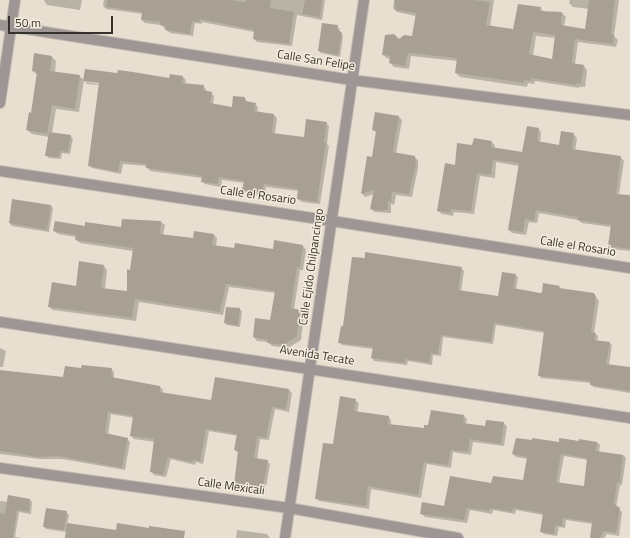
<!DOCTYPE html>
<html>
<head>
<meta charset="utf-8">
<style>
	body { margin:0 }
	#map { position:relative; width:630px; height:538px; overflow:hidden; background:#e8dfd1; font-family:"Titillium Web",sans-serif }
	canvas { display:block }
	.scale { position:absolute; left:8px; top:16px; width:105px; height:18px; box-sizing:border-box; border:2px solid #35312c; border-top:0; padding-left:5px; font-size:12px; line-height:14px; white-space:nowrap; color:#35312c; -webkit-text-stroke:3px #f5ecde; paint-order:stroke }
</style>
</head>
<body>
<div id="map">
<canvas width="630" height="538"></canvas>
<div class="scale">50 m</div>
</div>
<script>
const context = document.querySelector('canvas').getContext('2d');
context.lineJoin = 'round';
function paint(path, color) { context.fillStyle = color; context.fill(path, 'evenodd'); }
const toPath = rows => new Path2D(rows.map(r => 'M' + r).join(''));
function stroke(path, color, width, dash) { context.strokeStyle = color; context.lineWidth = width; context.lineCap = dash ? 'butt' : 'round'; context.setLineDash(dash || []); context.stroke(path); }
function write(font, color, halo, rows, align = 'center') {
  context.font = font + ' "Titillium Web",sans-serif'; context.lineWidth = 3; context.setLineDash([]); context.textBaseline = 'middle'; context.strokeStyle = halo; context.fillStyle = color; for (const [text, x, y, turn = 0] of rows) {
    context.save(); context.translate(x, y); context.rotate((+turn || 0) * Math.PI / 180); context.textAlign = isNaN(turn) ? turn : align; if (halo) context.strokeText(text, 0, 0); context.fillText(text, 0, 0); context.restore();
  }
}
const shadow = toPath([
	[44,0,82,0,80,10,47,5],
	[104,0,325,0,322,20,297,15,292,46,257,42,254,39,254,32,202,22,202,24,195,23,193,36,170,33,161,25,145,23,142,20,143,14,106,9,103,6],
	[394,0,494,0,490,27,514,31,540,8,544,12,562,13,566,17,564,26,586,31,589,9,573,7,569,3,570,0,619,0,614,36,618,40,616,47,578,42,575,64,584,66,587,70,585,87,579,87,579,88,535,81,534,84,528,83,527,87,460,77,456,73,458,61,411,56,409,69,394,67,390,63,390,59,387,58,383,55,399,40,413,37,416,16,397,12,393,8],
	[536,36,556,38,553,60,533,56],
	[337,26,340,29,339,32,343,36,340,57,321,53,319,51],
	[35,55,52,57,56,61,55,72,79,76,84,80,170,79,171,75,183,77,186,80,185,84,203,86,206,89,206,92,211,93,214,96,213,105,233,108,245,98,248,103,255,104,258,107,257,113,274,115,277,118,275,134,305,138,326,123,329,126,327,144,329,146,320,204,302,202,298,199,299,191,266,187,265,196,247,193,243,190,245,183,222,180,221,187,205,184,202,181,202,178,150,171,147,166,123,164,121,174,92,168,89,165,99,85,87,84,84,80,79,112,56,109,52,133,70,136,73,138,70,154,62,153,61,159,49,158,46,155,49,137,32,134,27,130,32,114,37,75,33,71],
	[86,80,104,83,104,85,86,82],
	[398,116,402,120,396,154,414,157,418,160,418,168,412,197,396,195,394,205,391,204,391,213,375,212,371,209,374,194,365,197,362,193,372,158,377,133,373,130],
	[538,129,541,132,540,142,560,146,573,134,577,138,575,151,620,157,624,161,618,201,630,203,630,251,612,249,609,245,611,227,582,223,578,220,539,213,537,223,529,222,526,235,512,233,509,230,519,166,496,162,495,178,480,176,474,214,454,212,453,216,442,214,438,211,456,166,473,147,491,142,495,145,494,149,523,154],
	[51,206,53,208,49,232,12,226,10,223],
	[123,220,161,222,165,225,163,235,194,239,214,235,217,238,216,247,274,250,303,246,306,250,303,270,300,270,294,310,300,311,304,315,301,340,288,348,272,346,268,342,257,341,254,337,271,321,276,293,229,287,223,315,139,302,136,321,53,310,49,307,104,266,107,270,105,289,128,292,133,251,80,243,76,240,76,237,58,234,54,231,85,227,122,229],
	[461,268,464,271,461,292,499,297,515,275,518,277,516,290,540,294,559,287,562,290,593,294,599,301,594,333,598,336,597,341,609,343,612,345,609,365,630,368,630,393,593,387,591,383,541,378,539,375,545,333,496,325,493,344,443,337,441,356,433,355,432,365,408,361,407,365,374,361,372,358,373,349,342,345,340,343],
	[239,309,242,311,240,327,227,325,225,323],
	[0,348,6,351,3,367,0,367],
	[111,369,114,372,114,378,160,387,163,390,162,394,212,401,289,390,292,393,289,412,275,409,269,440,260,439,257,460,267,461,270,464,265,493,238,489,235,486,238,453,235,450,238,436,209,431,203,464,196,462,195,465,171,459,166,477,154,475,151,471,155,442,134,439,131,436,134,418,111,414,108,435,127,439,130,442,125,470,62,459,40,459,0,454,0,371,64,378,82,370],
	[355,400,359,403,357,413,388,417,391,420,391,425,425,430,464,416,467,419,466,424,486,428,503,423,507,426,504,446,473,442,471,455,453,452,451,468,427,464,421,498,371,489,369,509,319,501,316,498,334,445],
	[580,442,597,442,600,445,599,452,623,455,626,458,622,485,620,485,616,507,622,512,619,536,607,534,604,538,591,538,593,524,566,520,565,528,559,527,557,536,544,534,541,531,543,515,516,510,515,514,493,510,492,514,470,510,467,523,425,517,422,514,445,507,492,484,524,481,528,459,516,457,513,454,559,443],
	[564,456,588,460,584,487,559,483],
	[30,500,32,502,31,514,19,512,15,537,22,538,0,538,0,501,8,502],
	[66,512,69,515,67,524,117,538,65,538,66,532,46,529,44,526],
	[237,530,267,534,270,538,236,538]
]);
const building = toPath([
	[107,0,230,0,246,2,246,0,271,0,270,8,294,12,289,44,253,39,254,30,200,19,199,22,192,21,190,34,165,30,166,26,160,25,160,22,141,20,142,12,106,7],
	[305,0,322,0,320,17,302,14],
	[395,0,474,0,490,2,486,25,513,29,518,4,541,7,540,11,562,12,561,25,585,29,589,0,615,0,611,34,614,35,613,44,575,39,572,63,584,65,581,84,576,83,576,85,531,78,531,81,524,80,524,83,455,73,457,58,408,53,405,66,389,63,390,56,382,55,385,35,394,34,399,39,404,35,412,36,416,13,395,10],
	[533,32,555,35,552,59,529,54],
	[322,23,338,25,337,29,342,33,338,55,318,51],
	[34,53,52,56,50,71,80,75,75,109,52,105,47,134,26,130,29,112,31,113,37,72,32,71],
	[85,69,117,73,118,70,133,72,169,78,170,74,183,76,182,83,204,85,203,90,212,92,210,103,232,107,233,96,245,97,245,101,256,103,254,111,274,114,272,133,304,137,306,119,327,122,324,142,326,142,317,202,297,199,298,189,264,184,262,193,242,190,244,181,219,177,218,184,201,182,202,176,146,168,146,164,120,161,118,172,88,166,99,83,83,81],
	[375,112,399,116,393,152,415,156,416,164,409,194,392,192,391,202,388,201,388,210,384,210,384,211,370,209,374,190,361,194,367,156,372,157,376,131,372,130],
	[527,126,539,128,537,141,559,145,561,131,574,133,572,149,621,156,616,194,630,195,630,249,608,246,611,225,577,220,578,217,536,210,534,221,525,219,523,232,508,230,519,163,493,160,491,175,477,173,471,211,451,209,450,213,437,211,445,163,455,165,457,143,472,145,474,138,492,141,491,147,522,152],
	[49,132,71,135,68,152,60,151,59,157,45,156],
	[12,199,51,205,47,230,9,223],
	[122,219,161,221,160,234,193,238,194,231,214,234,212,245,234,248,235,243,273,249,274,240,303,245,300,267,297,267,291,308,300,310,297,336,284,345,267,343,268,340,253,337,255,318,270,320,275,291,226,284,220,312,135,299,132,318,48,307,52,282,76,286,79,261,104,265,101,288,127,291,127,269,130,270,133,248,75,240,76,235,53,231,55,221,85,226,85,222,121,227],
	[365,252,462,267,458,290,498,296,502,272,516,274,513,288,540,293,542,292,543,283,560,286,559,288,594,293,596,297,591,332,596,333,594,340,610,342,606,364,630,367,630,391,590,385,590,381,538,376,544,331,494,323,491,342,441,335,438,354,431,353,430,363,405,359,405,363,371,358,373,347,338,343,341,326,343,326,352,257,365,258],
	[226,307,240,308,238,326,224,323],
	[82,365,112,368,111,377,160,386,160,392,211,400,215,377,289,389,286,409,272,407,266,438,257,436,254,458,268,460,262,491,234,486,238,451,234,450,237,434,206,429,200,461,193,460,192,462,168,457,163,475,150,472,154,439,130,436,133,416,108,412,105,433,128,438,122,468,58,456,37,457,0,451,0,370,63,377,65,366,81,368],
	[340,396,356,399,354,411,389,416,388,424,424,428,424,425,428,425,431,410,464,415,463,423,485,426,486,420,504,422,501,444,470,439,468,452,451,450,448,465,424,462,418,495,368,486,366,506,315,499,323,443,333,444],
	[516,438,532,440,532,438,559,442,559,438,579,441,579,439,597,442,596,451,623,455,620,483,617,482,614,504,620,508,616,533,604,531,600,538,590,538,592,522,563,518,562,526,556,525,554,534,540,532,543,513,513,508,512,512,490,508,489,511,467,508,464,520,420,514,422,502,444,506,450,476,491,483,493,476,523,480,527,457,512,454],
	[561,454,587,458,584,486,556,482],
	[8,495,30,499,29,512,17,510,13,538,0,538,0,513,5,514],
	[46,508,67,511,64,530,43,527],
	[67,523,116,530,117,523,149,528,149,526,185,531,184,538,65,538]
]);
const minor = toPath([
	[0,25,352,80,630,115],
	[0,103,15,0],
	[0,171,332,221,630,268],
	[0,322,630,418],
	[0,468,289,508,458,538],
	[285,538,364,0]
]);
const streetNames = [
	["Calle San Felipe",316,61,9],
	["Calle el Rosario",258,196,8],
	["Calle el Rosario",578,247,9],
	["Calle Ejido Chilpancingo",312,267,-82],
	["Avenida Tecate",317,356,9],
	["Calle Mexicali",231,487,8]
];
paint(shadow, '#0003');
paint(building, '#a9a094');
stroke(minor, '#c4bcb0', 12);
stroke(minor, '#9e9695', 10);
write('12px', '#35312c', '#f5ecde', streetNames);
</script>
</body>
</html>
